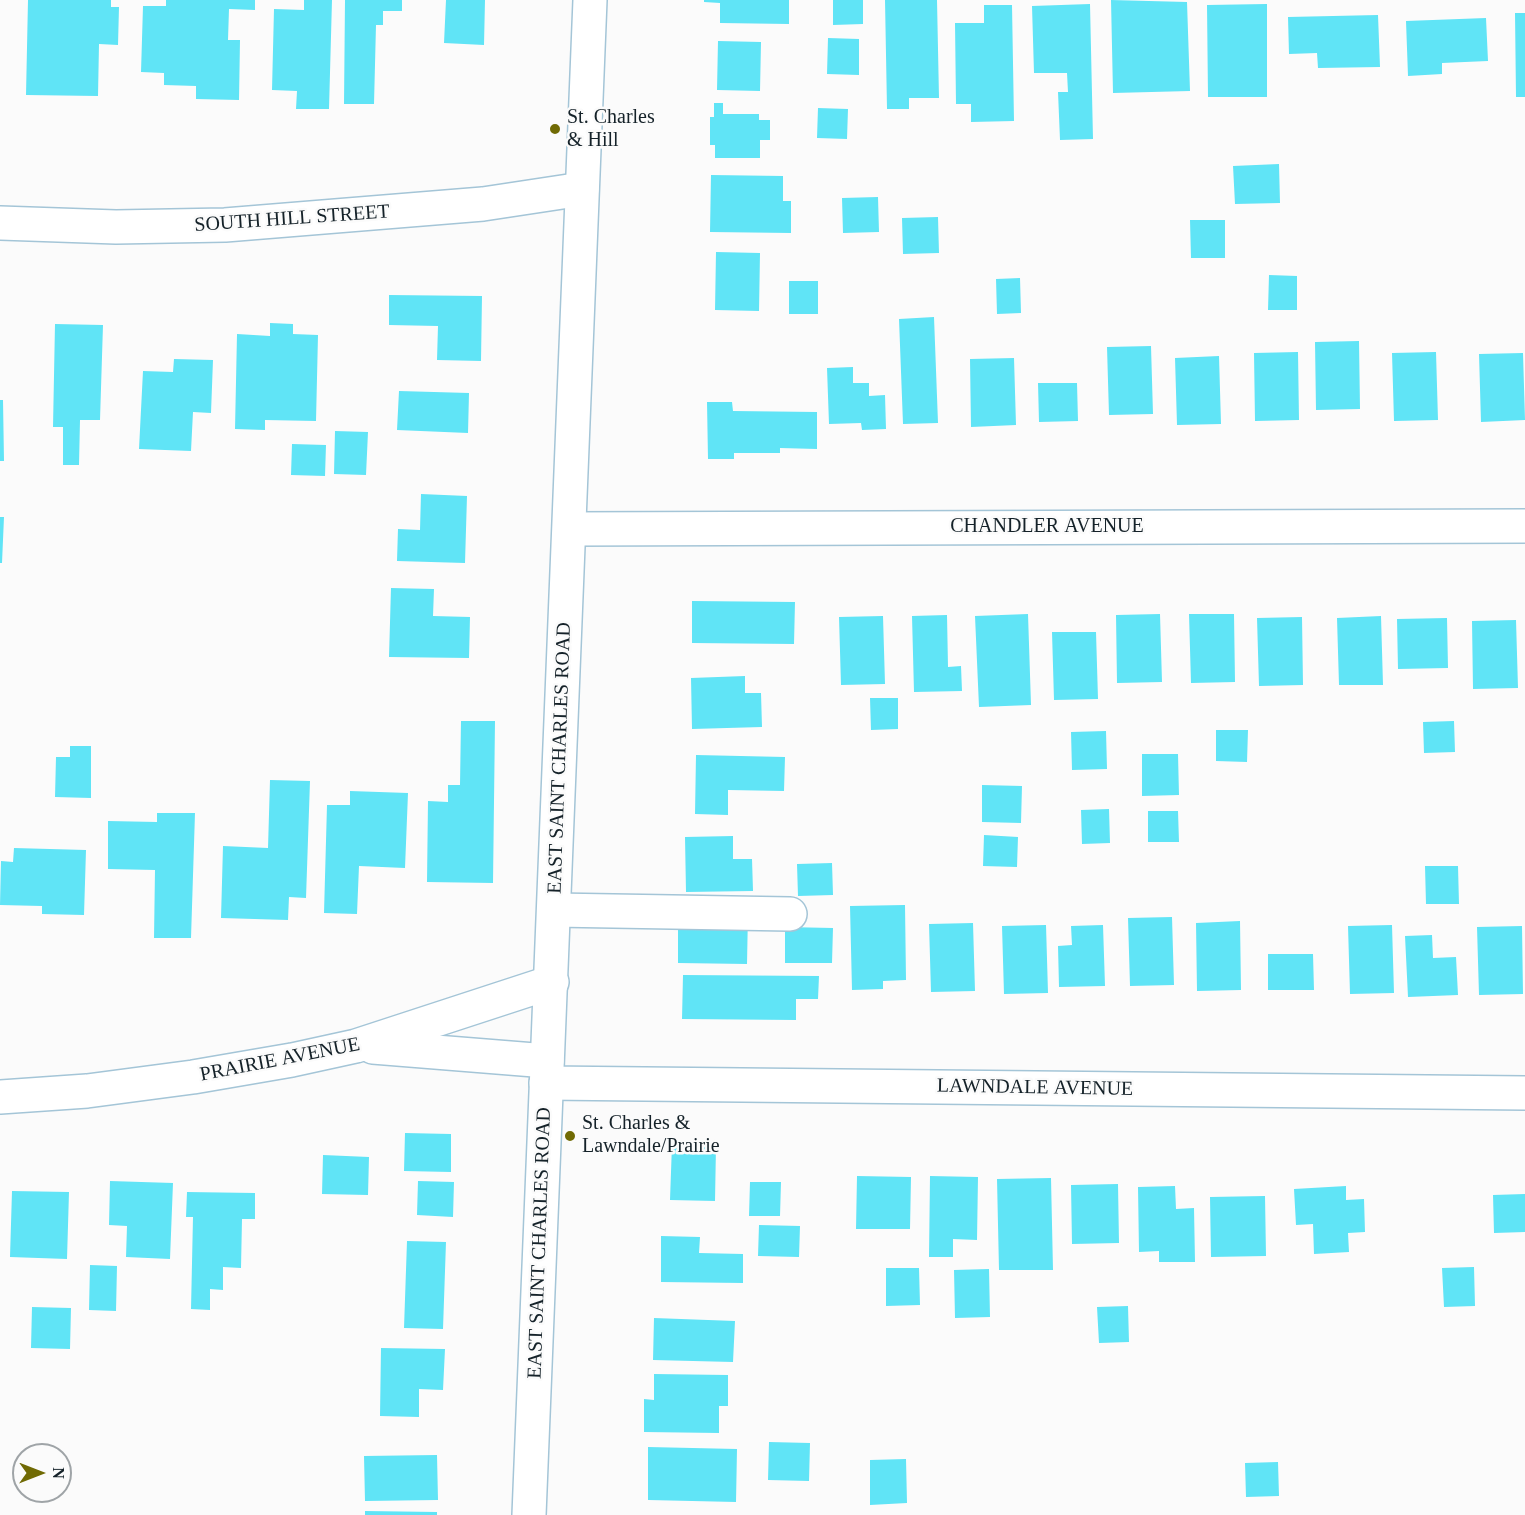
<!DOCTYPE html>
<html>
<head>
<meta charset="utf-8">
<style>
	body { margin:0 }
	#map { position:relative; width:1525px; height:1515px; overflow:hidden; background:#fbfbfb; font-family:"Times New Roman",serif }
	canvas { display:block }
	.north { position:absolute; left:12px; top:1443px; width:60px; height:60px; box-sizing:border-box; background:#fbfbfb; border:2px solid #9fa4a7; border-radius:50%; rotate:90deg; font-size:16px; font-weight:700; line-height:24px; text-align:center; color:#152229 }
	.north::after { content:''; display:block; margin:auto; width:21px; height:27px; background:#706a04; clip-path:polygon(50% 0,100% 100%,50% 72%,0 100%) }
</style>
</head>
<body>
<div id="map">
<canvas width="1525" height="1515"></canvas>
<div class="north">N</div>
</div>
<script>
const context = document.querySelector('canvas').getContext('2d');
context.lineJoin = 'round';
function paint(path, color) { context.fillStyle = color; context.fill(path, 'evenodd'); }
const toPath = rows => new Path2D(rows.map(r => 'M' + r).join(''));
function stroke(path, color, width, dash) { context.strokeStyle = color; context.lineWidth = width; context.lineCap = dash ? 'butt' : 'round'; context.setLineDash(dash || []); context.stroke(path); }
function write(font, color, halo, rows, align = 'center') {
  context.font = font + ' "Times New Roman",serif'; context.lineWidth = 5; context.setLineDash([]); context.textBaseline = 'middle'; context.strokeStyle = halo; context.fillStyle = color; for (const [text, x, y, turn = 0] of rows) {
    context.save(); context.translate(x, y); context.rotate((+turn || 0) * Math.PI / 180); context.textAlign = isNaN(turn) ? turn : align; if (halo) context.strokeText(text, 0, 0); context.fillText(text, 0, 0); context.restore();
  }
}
const building = toPath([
	[28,0,111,0,111,7,119,7,118,45,99,44,98,96,26,95],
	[166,0,255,0,255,10,229,9,228,40,240,40,239,100,196,99,196,86,164,85,164,73,141,72,143,6,166,6],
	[304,0,332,0,329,109,296,109,297,91,272,90,274,9,304,10],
	[345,0,402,0,402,11,383,11,383,25,376,25,374,104,344,104],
	[446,0,485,0,484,45,444,43],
	[704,0,789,0,789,24,720,23,720,3,704,2],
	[833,0,863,0,863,24,833,25],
	[885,0,937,0,939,98,909,98,909,109,887,109],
	[1111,0,1187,2,1190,91,1113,93],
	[1090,4,1093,139,1060,140,1058,92,1068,92,1067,73,1034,73,1032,6],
	[1267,4,1267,97,1208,97,1207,5],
	[984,5,1012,5,1014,121,971,122,971,104,956,104,955,23,984,23],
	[1515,13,1525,13,1525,97,1516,97],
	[1378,15,1380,67,1318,68,1317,53,1289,54,1288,17],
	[1486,18,1488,61,1442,63,1442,74,1408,76,1406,21],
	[828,38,859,39,859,75,827,74],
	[718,41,761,42,760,91,717,90],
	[714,103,723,103,723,114,759,114,759,120,770,120,770,140,760,140,760,158,715,158,715,145,710,145,710,117,714,117],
	[818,108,848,109,847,139,817,138],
	[1279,164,1280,203,1235,204,1233,166],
	[711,175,783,176,783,201,791,201,791,233,710,232],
	[878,197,879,232,843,233,842,198],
	[938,217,939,253,903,254,902,218],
	[1190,220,1225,220,1225,258,1191,258],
	[716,252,760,253,759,311,715,310],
	[1269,275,1297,276,1297,310,1268,310],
	[1020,278,1021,313,997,314,996,279],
	[789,281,818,281,818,314,789,314],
	[389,295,482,296,481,361,437,360,438,326,389,325],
	[934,317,938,423,903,424,899,319],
	[270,323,293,324,293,334,318,335,316,421,265,420,265,430,235,429,237,334,270,336],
	[55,324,103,325,100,420,80,420,79,465,63,465,63,427,53,427],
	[1359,341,1360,409,1316,410,1315,342],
	[1151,346,1153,414,1109,415,1107,347],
	[1298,352,1299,420,1255,421,1254,353],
	[1436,352,1438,420,1394,421,1392,353],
	[1523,353,1525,420,1481,422,1479,354],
	[1219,356,1221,424,1177,425,1175,358],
	[1014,358,1016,425,971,427,970,359],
	[174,359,213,360,211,413,193,412,191,451,139,449,143,371,173,372],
	[853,367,853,383,869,383,869,396,885,395,886,429,862,430,861,423,829,424,827,368],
	[1038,383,1077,383,1078,421,1039,422],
	[399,391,469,393,468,433,397,430],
	[0,400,3,400,4,461,0,461],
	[707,402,732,402,733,411,817,412,817,449,780,448,780,453,734,453,734,459,708,459],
	[335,431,368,432,366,475,334,474],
	[292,444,326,445,325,476,291,475],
	[421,494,467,496,465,563,397,561,398,529,420,530],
	[0,517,4,517,2,563,0,563],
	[391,588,434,589,433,616,470,617,469,658,389,657],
	[692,601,795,602,794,644,692,643],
	[1028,614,1031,705,979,707,975,616],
	[1160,614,1162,682,1117,683,1116,615],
	[1189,614,1234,614,1235,682,1191,683],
	[947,615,948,667,961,666,962,691,914,692,912,616],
	[883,616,885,684,841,685,839,617],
	[1381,616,1383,685,1339,685,1337,618],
	[1302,617,1303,685,1259,686,1257,618],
	[1447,618,1448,668,1398,669,1397,619],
	[1516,620,1518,688,1473,689,1472,621],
	[1052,632,1096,632,1098,699,1054,700],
	[745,676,745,693,761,693,762,727,692,729,691,678],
	[870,698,898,698,898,729,871,730],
	[461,721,495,721,493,883,427,882,428,801,448,802,448,785,460,785],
	[1454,721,1455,752,1424,753,1423,722],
	[1216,730,1248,730,1247,762,1216,761],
	[1106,731,1107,769,1072,770,1071,732],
	[70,746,91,746,91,798,55,797,56,757,70,757],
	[1142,754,1178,754,1179,795,1142,796],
	[696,755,785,757,784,791,728,790,728,815,695,814],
	[270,780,310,781,306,898,289,897,288,920,221,918,223,846,268,848],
	[982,785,1022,786,1021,823,982,822],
	[350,791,408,793,405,868,359,866,357,914,324,913,327,805,350,805],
	[1109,809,1110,843,1082,844,1081,810],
	[1148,811,1178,811,1179,842,1148,842],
	[157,813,195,813,191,938,154,938,155,870,108,869,108,821,157,822],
	[984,835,1018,837,1017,867,983,866],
	[733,836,733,859,752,859,753,891,686,892,685,837],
	[14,848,86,850,84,915,42,914,42,906,0,905,1,861,13,862],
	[832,863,833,895,798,896,797,864],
	[1425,866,1458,866,1459,904,1426,904],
	[905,905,906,980,883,981,883,989,852,990,850,906],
	[678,912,748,912,747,964,678,963],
	[1172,917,1174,985,1130,986,1128,918],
	[1240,921,1241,990,1197,991,1196,923],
	[973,923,975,991,931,992,929,924],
	[1046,925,1048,993,1004,994,1002,926],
	[1103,925,1105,986,1059,987,1058,946,1072,945,1071,926],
	[1392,925,1394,993,1350,994,1348,926],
	[1522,926,1523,994,1479,995,1477,927],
	[785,927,833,928,832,963,785,963],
	[1432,935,1433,958,1456,957,1458,995,1408,997,1405,936],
	[1268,954,1313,954,1314,990,1268,990],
	[683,975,819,976,818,999,796,999,796,1020,682,1019],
	[405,1133,451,1134,451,1172,404,1171],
	[672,1144,716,1146,715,1201,670,1200],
	[323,1155,369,1157,368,1195,322,1194],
	[857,1176,911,1177,910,1229,856,1229],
	[930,1176,978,1177,977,1240,953,1239,953,1257,929,1257],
	[1051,1178,1053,1270,999,1270,997,1179],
	[110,1181,173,1183,170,1259,126,1257,127,1226,109,1225],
	[418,1181,454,1182,453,1217,417,1215],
	[750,1182,781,1182,780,1216,749,1216],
	[1118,1184,1119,1243,1072,1244,1071,1185],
	[1175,1186,1176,1209,1194,1208,1195,1262,1159,1262,1159,1251,1139,1252,1138,1187],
	[1346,1186,1346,1200,1364,1199,1365,1232,1348,1233,1349,1252,1314,1254,1313,1224,1296,1225,1294,1189],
	[12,1191,69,1192,67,1259,10,1257],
	[187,1192,255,1193,255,1219,242,1219,241,1268,223,1267,223,1290,210,1289,210,1310,191,1309,193,1217,186,1217],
	[1525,1194,1525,1232,1494,1233,1493,1195],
	[1265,1196,1266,1256,1211,1257,1210,1197],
	[759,1225,800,1226,799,1257,758,1256],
	[661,1236,700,1237,699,1253,743,1254,743,1283,661,1282],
	[407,1241,446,1242,443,1329,404,1328],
	[90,1265,117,1266,116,1311,89,1310],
	[1474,1267,1475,1306,1444,1307,1442,1268],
	[886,1268,919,1268,920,1305,886,1306],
	[989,1269,990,1317,955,1318,954,1270],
	[1128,1306,1129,1342,1099,1343,1097,1307],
	[32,1307,71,1308,70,1349,31,1348],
	[654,1318,735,1321,733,1362,653,1360],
	[381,1348,445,1349,443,1390,419,1389,419,1417,380,1416],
	[654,1374,728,1375,728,1406,719,1406,719,1433,644,1432,644,1399,654,1400],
	[769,1442,810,1443,809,1481,768,1480],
	[648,1447,737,1449,736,1502,648,1500],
	[437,1455,438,1500,365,1501,364,1456],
	[906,1459,907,1503,870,1505,870,1460],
	[1278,1462,1279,1496,1246,1497,1245,1463],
	[365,1511,437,1512,437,1515,365,1515]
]);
const minor = toPath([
	[0,223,116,227,225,225,483,204,582,189],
	[570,529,1525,526],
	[554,910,790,914],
	[373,1047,547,1061],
	[546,1083,1525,1093],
	[0,1097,87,1091,193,1077,292,1060,356,1046,552,982]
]);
const major = toPath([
	[529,1515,590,0]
]);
const markers = [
	[555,129,6,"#706a04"],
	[570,1136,6,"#706a04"]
];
const poiNames = [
	["St. Charles",567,118],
	["& Hill",567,141],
	["St. Charles &",582,1124],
	["Lawndale/Prairie",582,1147]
];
const streetNames = [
	["SOUTH HILL STREET",292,219,-4],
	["CHANDLER AVENUE",1047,527],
	["EAST SAINT CHARLES ROAD",560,758,-88],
	["PRAIRIE AVENUE",280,1060,-11],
	["LAWNDALE AVENUE",1035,1088,1],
	["EAST SAINT CHARLES ROAD",540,1243,-88]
];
paint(building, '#60e4f6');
stroke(minor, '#a4c5d7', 36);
stroke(major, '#a4c5d7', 36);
stroke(minor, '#fff', 33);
stroke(major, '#fff', 33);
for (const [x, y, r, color] of markers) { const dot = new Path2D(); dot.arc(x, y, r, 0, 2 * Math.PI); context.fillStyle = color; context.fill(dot); stroke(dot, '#fbfbfb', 2); }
write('20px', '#152229', '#fbfbfb', poiNames, 'left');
write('20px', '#152229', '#fbfbfb', streetNames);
</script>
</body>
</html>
